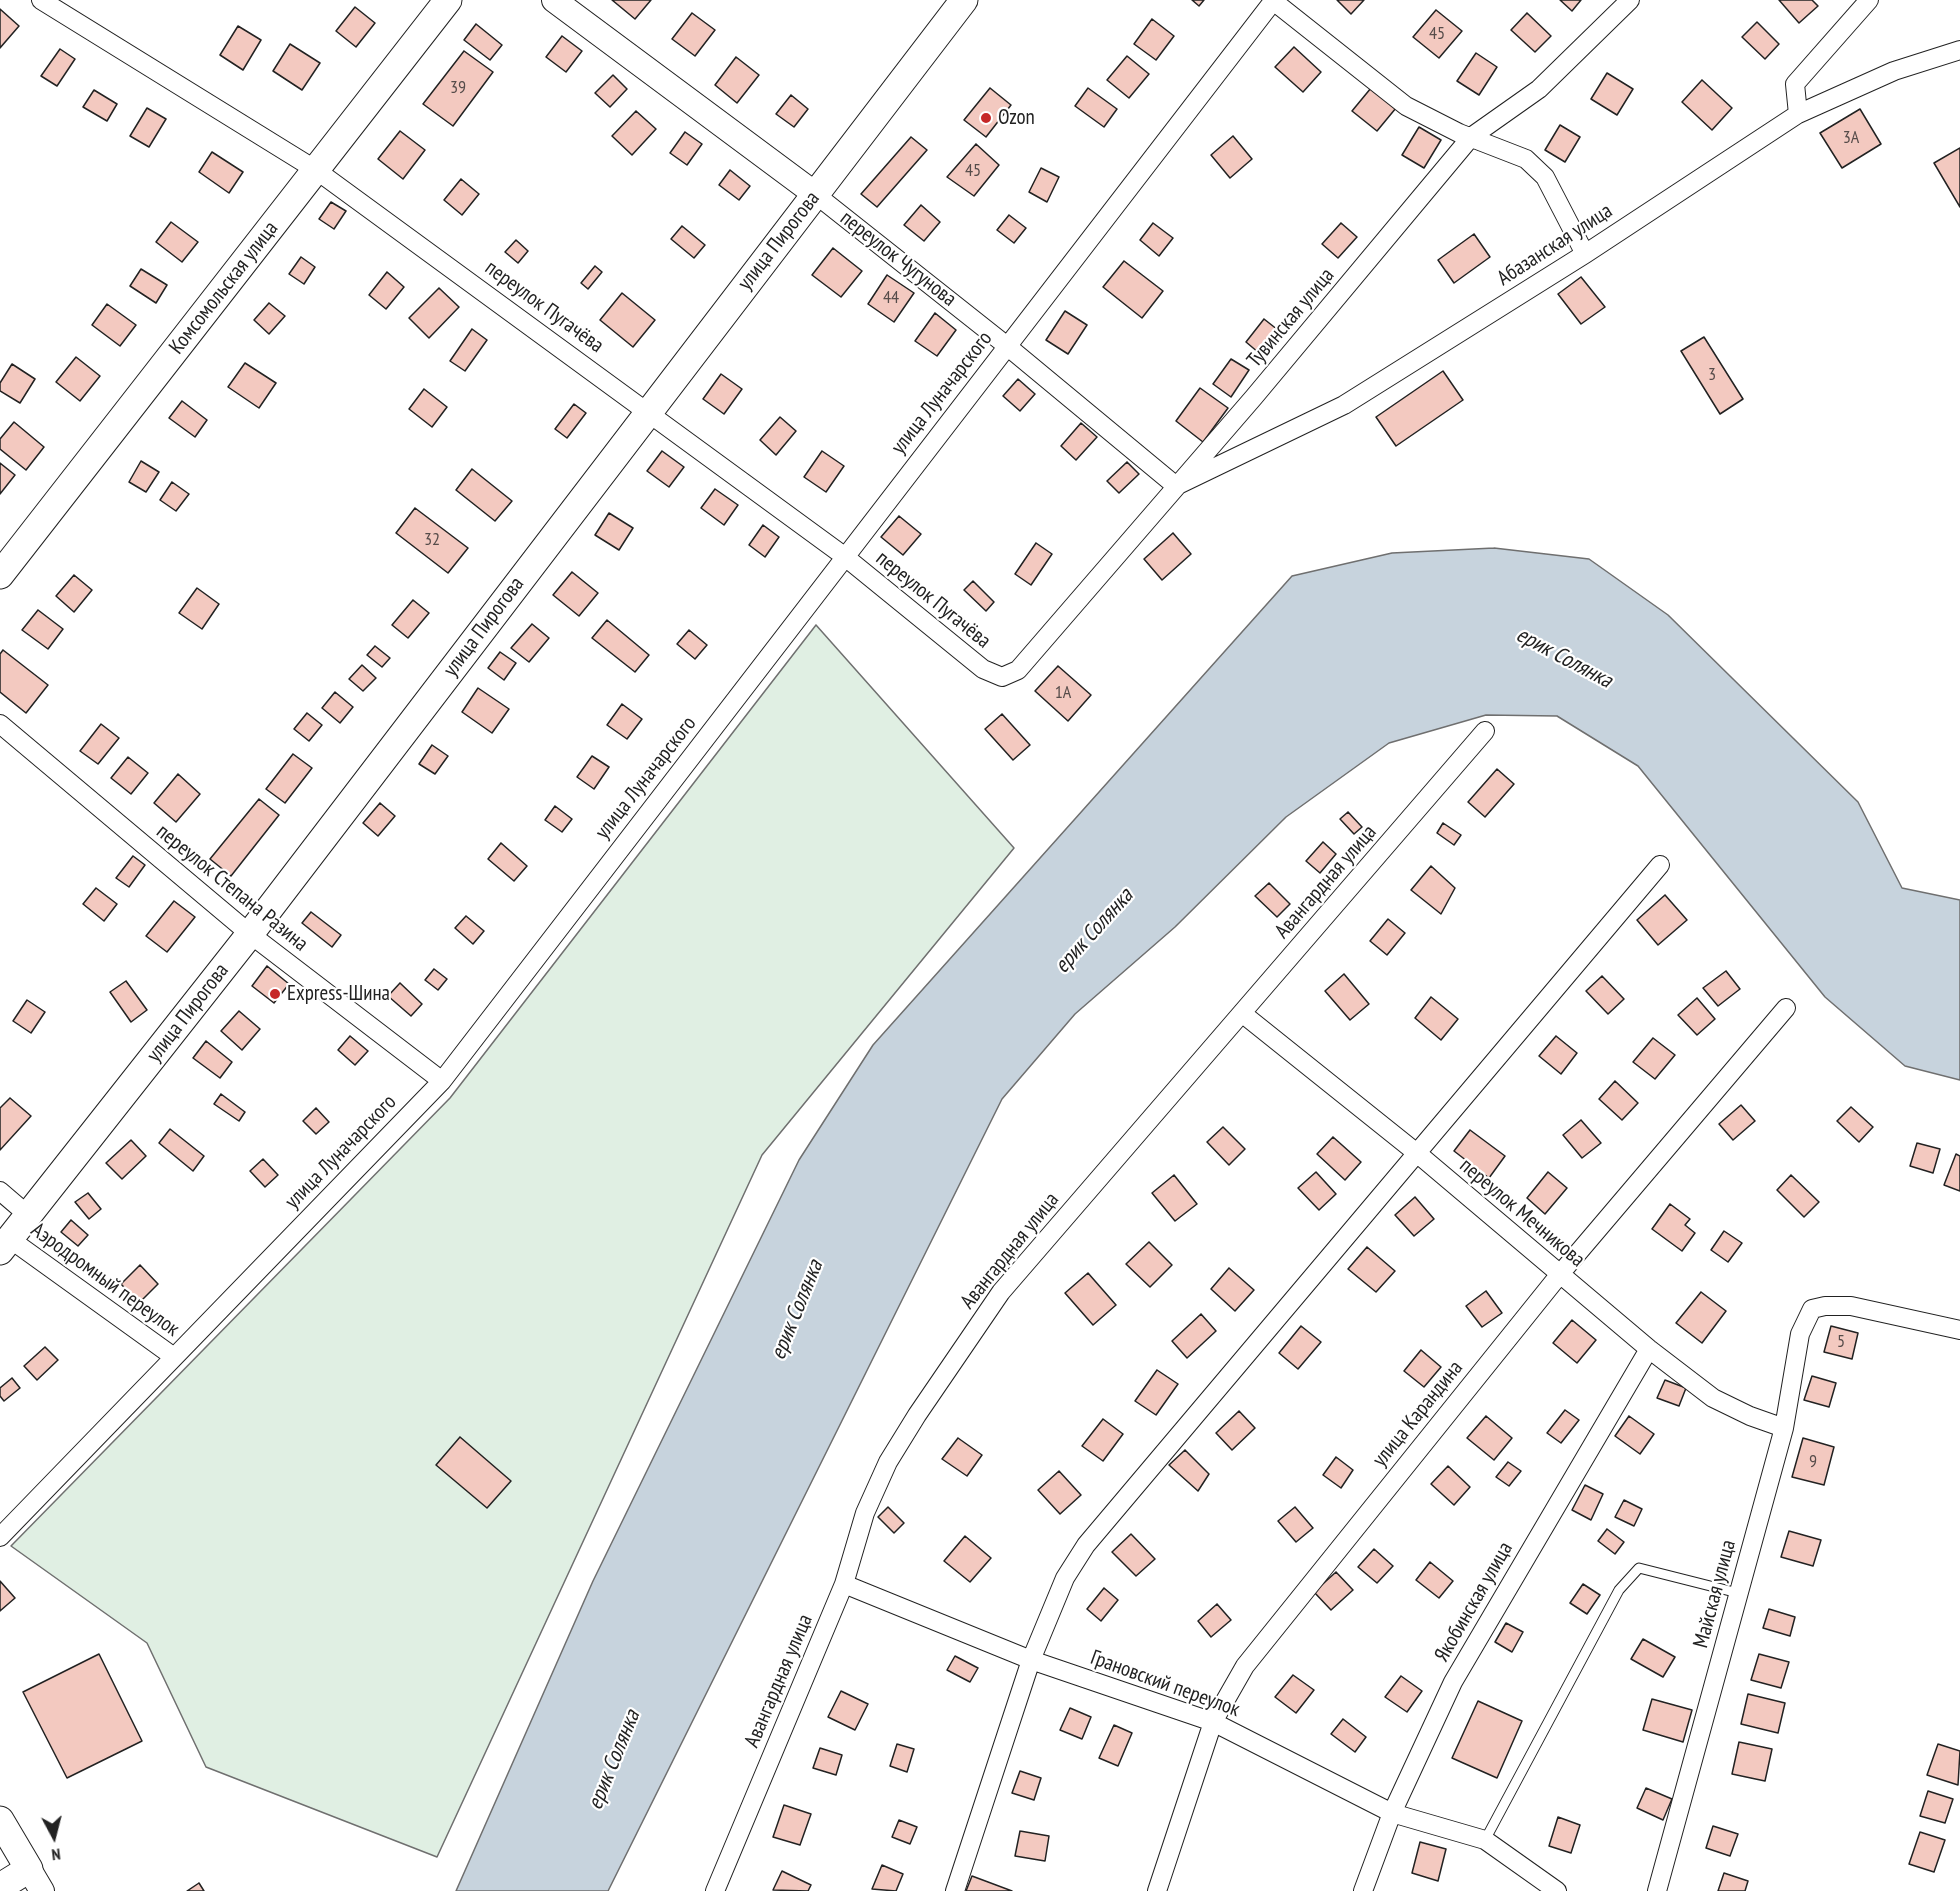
<!DOCTYPE html>
<html>
<head>
<meta charset="utf-8">
<style>
	body { margin:0 }
	#map { position:relative; width:1960px; height:1891px; overflow:hidden; background:#fff; font-family:"PT Sans Narrow",sans-serif }
	canvas { display:block }
	.north { position:absolute; left:24px; top:1807px; width:60px; height:60px; -webkit-text-stroke:4px #fff; paint-order:stroke; rotate:173deg; font-size:16px; font-weight:700; line-height:24px; text-align:center; color:#222 }
	.north::after { content:''; display:block; margin:auto; width:21px; height:27px; background:#222; clip-path:polygon(50% 0,100% 100%,50% 72%,0 100%) }
</style>
</head>
<body>
<div id="map">
<canvas width="1960" height="1891"></canvas>
<div class="north">N</div>
</div>
<script>
const context = document.querySelector('canvas').getContext('2d');
context.lineJoin = 'round';
function paint(path, color) { context.fillStyle = color; context.fill(path, 'evenodd'); }
const toPath = rows => new Path2D(rows.map(r => 'M' + r).join(''));
function stroke(path, color, width, dash) { context.strokeStyle = color; context.lineWidth = width; context.lineCap = dash ? 'butt' : 'round'; context.setLineDash(dash || []); context.stroke(path); }
function write(font, color, halo, rows, align = 'center') {
  context.font = font + ' "PT Sans Narrow",sans-serif'; context.lineWidth = 4.5; context.setLineDash([]); context.textBaseline = 'middle'; context.strokeStyle = halo; context.fillStyle = color; for (const [text, x, y, turn = 0] of rows) {
    context.save(); context.translate(x, y); context.rotate((+turn || 0) * Math.PI / 180); context.textAlign = isNaN(turn) ? turn : align; if (halo) context.strokeText(text, 0, 0); context.fillText(text, 0, 0); context.restore();
  }
}
const green = toPath([
	[816,625,1014,848,762,1155,437,1857,206,1767,147,1643,11,1546,450,1098,816,625]
]);
const water = toPath([
	[1494,548,1589,559,1668,615,1858,802,1902,888,1960,900,1960,1080,1905,1066,1825,997,1638,766,1557,716,1486,715,1389,743,1286,817,1175,927,1075,1014,1002,1099,608,1891,456,1891,593,1581,799,1160,873,1045,1292,576,1392,553,1494,548]
]);
const building = toPath([
	[612,0,651,0,635,19,612,0],
	[1192,0,1204,0,1199,6,1192,0],
	[1337,0,1364,0,1351,14,1337,0],
	[1560,0,1581,0,1572,11,1560,0],
	[1779,0,1812,0,1818,6,1799,23,1779,0],
	[355,7,375,23,356,47,336,31,355,7],
	[0,9,19,26,0,48,0,9],
	[1436,10,1462,31,1439,58,1413,37,1436,10],
	[692,13,715,30,695,56,672,39,692,13],
	[1527,13,1551,36,1535,52,1511,30,1527,13],
	[1152,19,1174,36,1156,60,1134,44,1152,19],
	[1757,22,1779,44,1765,59,1742,37,1757,22],
	[476,24,502,45,490,60,464,40,476,24],
	[238,26,261,40,243,70,220,55,238,26],
	[562,36,582,51,566,72,546,57,562,36],
	[290,44,320,63,302,90,273,71,290,44],
	[1294,47,1321,72,1303,92,1275,67,1294,47],
	[60,49,75,59,57,86,41,76,60,49],
	[464,51,493,72,453,126,423,104,464,51],
	[1476,53,1497,67,1479,95,1457,81,1476,53],
	[1127,56,1149,74,1129,98,1107,80,1127,56],
	[736,57,759,75,737,103,715,85,736,57],
	[1607,73,1633,89,1617,115,1591,99,1607,73],
	[613,75,627,89,610,107,595,93,613,75],
	[1702,80,1732,108,1712,130,1682,102,1702,80],
	[990,88,1011,105,986,137,964,120,990,88],
	[1088,88,1117,109,1104,127,1075,106,1088,88],
	[1371,88,1396,108,1377,131,1352,111,1371,88],
	[94,90,117,104,107,121,83,107,94,90],
	[791,95,808,109,794,127,776,114,791,95],
	[147,108,166,119,149,147,130,136,147,108],
	[1860,109,1881,144,1842,168,1820,133,1860,109],
	[636,111,656,129,632,155,612,136,636,111],
	[1560,125,1580,137,1565,162,1545,150,1560,125],
	[1419,127,1441,140,1424,168,1402,155,1419,127],
	[400,131,425,150,403,179,378,159,400,131],
	[685,132,702,144,687,165,670,153,685,132],
	[1233,136,1252,159,1230,178,1211,155,1233,136],
	[911,137,927,150,877,207,861,194,911,137],
	[976,144,999,165,974,196,947,177,976,144],
	[1960,148,1960,207,1934,163,1960,148],
	[212,152,243,172,229,193,199,172,212,152],
	[1041,168,1059,177,1047,202,1029,192,1041,168],
	[730,170,750,186,739,200,719,185,730,170],
	[461,179,479,194,462,215,444,200,461,179],
	[331,202,346,211,334,229,319,219,331,202],
	[921,205,940,222,924,241,904,225,921,205],
	[1009,215,1026,228,1014,243,997,230,1009,215],
	[171,222,198,242,182,262,156,242,171,222],
	[1153,223,1173,238,1159,256,1140,240,1153,223],
	[1341,223,1357,237,1338,258,1322,244,1341,223],
	[682,226,705,245,694,258,671,239,682,226],
	[1474,234,1490,257,1454,283,1438,260,1474,234],
	[516,240,528,251,518,263,505,252,516,240],
	[833,248,862,271,841,297,812,275,833,248],
	[301,257,315,267,304,284,289,274,301,257],
	[1124,261,1163,291,1142,318,1103,287,1124,261],
	[595,266,602,272,588,289,581,283,595,266],
	[141,269,167,285,156,303,130,286,141,269],
	[387,272,404,287,386,309,369,295,387,272],
	[887,275,914,293,894,322,868,304,887,275],
	[1581,277,1605,307,1581,324,1558,294,1581,277],
	[439,288,459,307,429,338,409,318,439,288],
	[622,293,655,320,633,347,600,320,622,293],
	[269,303,285,316,269,334,254,320,269,303],
	[107,304,136,325,120,346,92,325,107,304],
	[1065,311,1087,325,1068,354,1046,340,1065,311],
	[935,313,956,330,937,356,915,341,935,313],
	[1264,319,1283,334,1265,358,1246,342,1264,319],
	[472,329,487,340,465,371,450,361,472,329],
	[1704,337,1743,399,1720,414,1681,351,1704,337],
	[76,357,100,376,80,401,56,382,76,357],
	[1231,359,1249,370,1231,397,1213,384,1231,359],
	[245,363,276,383,259,408,228,387,245,363],
	[12,364,35,379,20,403,0,391,0,383,12,364],
	[1443,371,1463,400,1396,446,1376,417,1443,371],
	[721,374,742,389,724,414,703,399,721,374],
	[1018,379,1035,394,1020,411,1003,396,1018,379],
	[1200,388,1228,408,1203,442,1176,421,1200,388],
	[424,389,447,407,432,427,409,409,424,389],
	[182,401,207,420,195,437,169,418,182,401],
	[574,404,586,413,567,438,555,429,574,404],
	[780,417,796,431,776,455,760,440,780,417],
	[14,422,44,447,26,470,0,449,0,439,14,422],
	[1081,423,1097,437,1076,460,1061,446,1081,423],
	[662,451,684,467,669,487,647,471,662,451],
	[822,451,844,466,826,492,804,477,822,451],
	[141,461,159,472,146,492,129,482,141,461],
	[1127,462,1139,474,1119,493,1107,481,1127,462],
	[0,463,15,475,0,494,0,463],
	[472,469,512,501,495,521,456,490,472,469],
	[172,482,189,494,176,511,160,500,172,482],
	[715,489,738,505,724,525,701,508,715,489],
	[415,508,468,548,448,573,396,533,415,508],
	[609,513,633,528,619,550,595,535,609,513],
	[899,516,921,534,903,555,881,537,899,516],
	[763,525,779,537,765,557,749,545,763,525],
	[1173,533,1191,554,1162,580,1144,559,1173,533],
	[1036,543,1052,554,1031,585,1015,574,1036,543],
	[572,572,598,593,579,616,553,595,572,572],
	[74,575,92,590,74,612,56,596,74,575],
	[973,581,994,602,986,611,964,590,973,581],
	[197,588,219,604,202,629,179,613,197,588],
	[413,600,429,613,408,638,392,625,413,600],
	[38,610,63,629,48,649,22,630,38,610],
	[607,620,649,655,635,672,592,638,607,620],
	[532,624,549,638,529,662,511,648,532,624],
	[689,630,707,645,695,659,677,644,689,630],
	[375,646,390,658,382,667,367,655,375,646],
	[3,650,48,685,26,713,0,692,0,654,3,650],
	[500,652,516,663,504,680,488,668,500,652],
	[362,665,376,678,363,691,349,679,362,665],
	[1058,666,1091,695,1068,721,1035,691,1058,666],
	[478,688,509,709,492,733,462,712,478,688],
	[335,692,353,707,340,723,322,708,335,692],
	[622,704,642,719,627,739,607,725,622,704],
	[307,713,322,725,309,741,294,729,307,713],
	[1002,714,1030,745,1013,760,985,729,1002,714],
	[101,724,119,738,98,764,80,751,101,724],
	[432,745,448,756,435,774,419,764,432,745],
	[293,754,312,768,285,803,266,789,293,754],
	[592,756,609,767,594,789,577,777,592,756],
	[128,757,148,773,131,794,111,778,128,757],
	[1497,769,1514,784,1485,817,1468,802,1497,769],
	[178,774,200,794,176,822,154,803,178,774],
	[259,799,279,815,231,876,210,859,259,799],
	[380,803,395,816,378,836,363,823,380,803],
	[555,806,572,819,562,832,545,820,555,806],
	[1348,812,1362,827,1354,834,1340,819,1348,812],
	[1443,823,1461,835,1454,845,1437,833,1443,823],
	[1323,842,1336,854,1320,873,1306,861,1323,842],
	[501,843,527,866,514,881,488,859,501,843],
	[133,856,145,865,129,887,116,878,133,856],
	[1431,866,1455,888,1441,914,1411,890,1431,866],
	[1269,883,1290,904,1277,917,1255,896,1269,883],
	[96,888,117,904,104,921,83,904,96,888],
	[1665,895,1687,920,1658,945,1637,920,1665,895],
	[174,901,195,917,167,952,146,936,174,901],
	[311,912,341,935,332,947,302,923,311,912],
	[466,916,484,931,473,944,455,928,466,916],
	[1388,919,1405,933,1387,955,1370,941,1388,919],
	[267,966,289,984,274,1003,252,986,267,966],
	[434,969,447,979,438,990,425,980,434,969],
	[1726,971,1740,989,1718,1006,1703,988,1726,971],
	[1344,974,1369,1004,1350,1020,1325,991,1344,974],
	[1602,976,1624,999,1608,1014,1586,991,1602,976],
	[126,981,147,1010,131,1022,110,992,126,981],
	[400,983,422,1004,411,1016,388,996,400,983],
	[1431,997,1458,1019,1441,1040,1415,1018,1431,997],
	[1697,998,1715,1019,1697,1035,1678,1015,1697,998],
	[27,1000,45,1012,31,1033,13,1021,27,1000],
	[239,1011,260,1029,242,1050,221,1031,239,1011],
	[350,1036,368,1051,355,1065,338,1050,350,1036],
	[1556,1036,1577,1053,1561,1074,1539,1056,1556,1036],
	[1653,1038,1675,1055,1655,1079,1633,1062,1653,1038],
	[206,1041,232,1062,220,1078,193,1058,206,1041],
	[1615,1081,1638,1103,1622,1120,1599,1099,1615,1081],
	[221,1094,245,1112,239,1121,214,1104,221,1094],
	[10,1098,31,1116,0,1150,0,1108,10,1098],
	[1741,1105,1755,1121,1733,1140,1719,1124,1741,1105],
	[1851,1107,1873,1127,1859,1142,1837,1121,1851,1107],
	[316,1108,329,1122,316,1134,303,1121,316,1108],
	[1581,1120,1601,1143,1582,1158,1563,1135,1581,1120],
	[1223,1127,1245,1149,1229,1165,1207,1142,1223,1127],
	[170,1129,204,1156,193,1171,159,1143,170,1129],
	[1470,1130,1505,1156,1489,1178,1454,1151,1470,1130],
	[1333,1137,1361,1162,1345,1180,1317,1154,1333,1137],
	[131,1140,146,1156,122,1179,106,1163,131,1140],
	[1917,1143,1940,1149,1933,1173,1910,1166,1917,1143],
	[1956,1154,1960,1156,1960,1191,1944,1185,1956,1154],
	[263,1159,278,1175,265,1187,250,1171,263,1159],
	[1316,1172,1336,1194,1319,1210,1298,1188,1316,1172],
	[1548,1172,1567,1188,1545,1214,1527,1198,1548,1172],
	[1174,1175,1197,1204,1175,1221,1152,1193,1174,1175],
	[1791,1175,1819,1202,1804,1217,1777,1190,1791,1175],
	[88,1193,101,1209,89,1219,75,1202,88,1193],
	[1415,1197,1434,1219,1414,1236,1395,1215,1415,1197],
	[1670,1204,1690,1219,1685,1225,1695,1233,1682,1251,1652,1229,1670,1204],
	[71,1220,88,1235,78,1246,61,1232,71,1220],
	[1724,1231,1742,1243,1728,1262,1711,1250,1724,1231],
	[1149,1242,1172,1265,1150,1287,1126,1264,1149,1242],
	[1367,1247,1395,1271,1376,1292,1348,1269,1367,1247],
	[140,1265,158,1284,139,1303,121,1284,140,1265],
	[1229,1268,1254,1290,1235,1311,1211,1289,1229,1268],
	[1088,1273,1116,1305,1093,1325,1065,1293,1088,1273],
	[1486,1291,1502,1313,1482,1327,1466,1306,1486,1291],
	[1701,1292,1726,1311,1702,1343,1676,1323,1701,1292],
	[1201,1314,1216,1331,1187,1358,1172,1341,1201,1314],
	[1572,1320,1596,1340,1577,1363,1553,1343,1572,1320],
	[1301,1326,1321,1342,1298,1369,1279,1353,1301,1326],
	[1831,1326,1858,1333,1852,1359,1824,1352,1831,1326],
	[45,1347,58,1360,37,1380,24,1366,45,1347],
	[1421,1350,1441,1367,1424,1387,1404,1371,1421,1350],
	[1157,1370,1178,1384,1156,1415,1135,1401,1157,1370],
	[1812,1376,1836,1383,1829,1407,1804,1400,1812,1376],
	[12,1378,20,1388,4,1401,0,1396,0,1388,12,1378],
	[1665,1380,1686,1388,1679,1406,1657,1398,1665,1380],
	[1565,1410,1579,1420,1561,1443,1547,1433,1565,1410],
	[1239,1411,1255,1428,1232,1450,1216,1433,1239,1411],
	[1486,1416,1512,1438,1494,1460,1467,1438,1486,1416],
	[1629,1416,1654,1434,1640,1454,1615,1436,1629,1416],
	[1103,1419,1123,1434,1103,1461,1082,1446,1103,1419],
	[460,1437,511,1481,487,1508,436,1465,460,1437],
	[958,1438,982,1455,967,1476,942,1459,958,1438],
	[1803,1438,1834,1447,1824,1485,1792,1477,1803,1438],
	[1185,1450,1209,1474,1198,1491,1169,1465,1185,1450],
	[1336,1457,1353,1470,1341,1488,1323,1475,1336,1457],
	[1508,1462,1521,1471,1509,1486,1496,1477,1508,1462],
	[1448,1466,1470,1487,1454,1505,1431,1484,1448,1466],
	[1059,1471,1081,1495,1060,1514,1038,1490,1059,1471],
	[1585,1485,1603,1494,1591,1520,1572,1510,1585,1485],
	[1624,1500,1642,1509,1634,1526,1615,1517,1624,1500],
	[888,1507,904,1523,894,1533,878,1517,888,1507],
	[1295,1507,1313,1528,1296,1542,1278,1521,1295,1507],
	[1607,1529,1624,1542,1615,1554,1598,1541,1607,1529],
	[1789,1531,1821,1540,1813,1566,1781,1557,1789,1531],
	[1131,1534,1155,1559,1136,1576,1112,1552,1131,1534],
	[965,1536,991,1558,970,1582,944,1561,965,1536],
	[1374,1549,1393,1566,1377,1583,1358,1567,1374,1549],
	[1430,1562,1453,1581,1439,1598,1416,1580,1430,1562],
	[1336,1572,1353,1590,1331,1610,1314,1592,1336,1572],
	[0,1581,15,1598,0,1611,0,1581],
	[1583,1584,1600,1595,1587,1614,1570,1603,1583,1584],
	[1104,1588,1118,1600,1101,1621,1087,1609,1104,1588],
	[1217,1604,1231,1620,1211,1637,1198,1621,1217,1604],
	[1769,1609,1795,1617,1790,1636,1763,1628,1769,1609],
	[1506,1623,1523,1632,1512,1652,1495,1642,1506,1623],
	[1643,1639,1675,1657,1663,1677,1631,1659,1643,1639],
	[99,1654,142,1741,67,1778,23,1692,99,1654],
	[1759,1654,1789,1662,1781,1688,1751,1680,1759,1654],
	[955,1656,978,1668,970,1682,947,1670,955,1656],
	[1293,1675,1314,1690,1296,1713,1275,1697,1293,1675],
	[1401,1676,1422,1691,1407,1712,1385,1697,1401,1676],
	[841,1691,868,1704,855,1730,828,1717,841,1691],
	[1748,1694,1785,1703,1778,1733,1741,1724,1748,1694],
	[1652,1699,1692,1710,1683,1742,1643,1730,1652,1699],
	[1478,1701,1522,1721,1497,1778,1452,1758,1478,1701],
	[1070,1708,1091,1717,1082,1739,1060,1730,1070,1708],
	[1343,1719,1366,1737,1355,1752,1331,1734,1343,1719],
	[1114,1725,1132,1733,1118,1766,1099,1758,1114,1725],
	[1739,1742,1772,1749,1765,1781,1732,1774,1739,1742],
	[897,1744,914,1749,907,1772,890,1766,897,1744],
	[1938,1744,1960,1751,1958,1785,1927,1775,1938,1744],
	[820,1748,842,1755,836,1775,813,1768,820,1748],
	[1020,1771,1041,1778,1034,1800,1012,1793,1020,1771],
	[1646,1788,1672,1799,1663,1820,1637,1808,1646,1788],
	[1928,1791,1953,1799,1945,1823,1920,1816,1928,1791],
	[784,1805,811,1814,800,1845,773,1837,784,1805],
	[1558,1817,1580,1825,1571,1853,1549,1846,1558,1817],
	[899,1820,917,1827,910,1844,892,1837,899,1820],
	[1713,1826,1738,1834,1730,1856,1706,1848,1713,1826],
	[1020,1831,1049,1836,1045,1861,1015,1856,1020,1831],
	[1920,1832,1945,1840,1934,1872,1909,1864,1920,1832],
	[1420,1842,1446,1849,1438,1881,1412,1873,1420,1842],
	[882,1865,903,1874,896,1891,872,1889,882,1865],
	[782,1871,811,1885,808,1891,773,1890,782,1871],
	[1724,1873,1748,1881,1745,1891,1718,1891,1724,1873],
	[972,1876,1012,1891,966,1891,972,1876],
	[199,1883,204,1891,187,1891,199,1883]
]);
const service = toPath([
	[1485,1840,1619,1590,1639,1568,1738,1593]
]);
const minor = toPath([
	[41,0,316,170,844,556,983,669,1002,677,1018,670,1254,397,1471,137,1539,89,1630,0],
	[1272,0,1406,106,1459,133,1526,159,1545,177,1585,254],
	[1798,114,1795,84,1869,0],
	[815,194,1007,346,1176,486,1344,405,1585,254,1798,114,1894,71,1960,50],
	[0,724,250,934,442,1081],
	[1243,1014,1418,1154,1649,1349,1713,1398,1750,1416,1784,1428],
	[0,1191,28,1215],
	[10,1239,174,1357],
	[0,1537,442,1081,1274,0],
	[844,1584,1031,1660,1213,1722,1392,1813,1485,1840,1557,1891],
	[715,1891,844,1584,865,1513,888,1462,917,1415,1001,1292,1485,731],
	[955,1891,1031,1660,1065,1578,1086,1545,1660,865],
	[1157,1891,1213,1722,1245,1666,1560,1274,1786,1008],
	[1363,1891,1392,1813,1453,1682,1649,1349],
	[1657,1891,1784,1428,1800,1334,1812,1309,1825,1306,1851,1306,1960,1330]
]);
const tertiary = toPath([
	[554,0,815,194],
	[29,1869,42,1891]
]);
const secondary = toPath([
	[0,575,448,0],
	[0,1251,250,934,964,0],
	[0,1820,29,1869,0,1887]
]);
const markers = [
	[986,118,6,"#c62828"],
	[275,994,6,"#c62828"]
];
const numberNames = [
	["45",1437,34],
	["39",458,88],
	["3А",1851,138],
	["45",973,171],
	["44",891,298],
	["3",1712,375],
	["32",432,540],
	["1А",1063,693],
	["5",1841,1342],
	["9",1813,1462]
];
const poiNames = [
	["Ozon",998,118],
	["Express-Шина",287,994]
];
const streetNames = [
	["улица Пирогова",779,241,-52],
	["Абазанская улица",1555,245,-33],
	["переулок Чугунова",898,259,38],
	["Комсомольская улица",224,288,-52],
	["переулок Пугачёва",544,307,36],
	["Тувинская улица",1291,318,-50],
	["улица Луначарского",942,393,-52],
	["переулок Пугачёва",933,600,39],
	["улица Пирогова",484,627,-53],
	["улица Луначарского",646,778,-52],
	["Авангардная улица",1326,882,-49],
	["переулок Степана Разина",232,888,39],
	["улица Пирогова",188,1013,-52],
	["улица Луначарского",341,1152,-46],
	["переулок Мечникова",1522,1213,40],
	["Авангардная улица",1010,1251,-51],
	["Аэродромный переулок",105,1280,36],
	["улица Карандина",1418,1414,-51],
	["Майская улица",1715,1594,-75],
	["Якобинская улица",1474,1602,-60],
	["Авангардная улица",779,1681,-67],
	["Грановский переулок",1165,1684,20]
];
const waterNames = [
	["ерик Солянка",1564,658,28],
	["ерик Солянка",1094,931,-48],
	["ерик Солянка",797,1310,-68],
	["ерик Солянка",614,1760,-68]
];
paint(green, '#e0efe3');
stroke(green, '#6f6f6f', 1.5);
paint(water, '#c7d3dd');
stroke(water, '#6f6f6f', 1.5);
paint(building, '#f3c9c0');
stroke(building, '#222', 1.5);
stroke(service, '#222', 11);
stroke(minor, '#222', 20);
stroke(tertiary, '#222', 26);
stroke(secondary, '#222', 29);
stroke(service, '#fff', 9);
stroke(minor, '#fff', 18);
stroke(tertiary, '#fff', 24);
stroke(secondary, '#fff', 27);
for (const [x, y, r, color] of markers) { const dot = new Path2D(); dot.arc(x, y, r, 0, 2 * Math.PI); context.fillStyle = color; context.fill(dot); stroke(dot, '#fff', 2); }
write('18px', '#564c4a', null, numberNames);
write('21px', '#222', '#fff', poiNames, 'left');
write('21px', '#222', '#fff', streetNames);
write('italic 22px', '#222', '#fff', waterNames);
</script>
</body>
</html>
